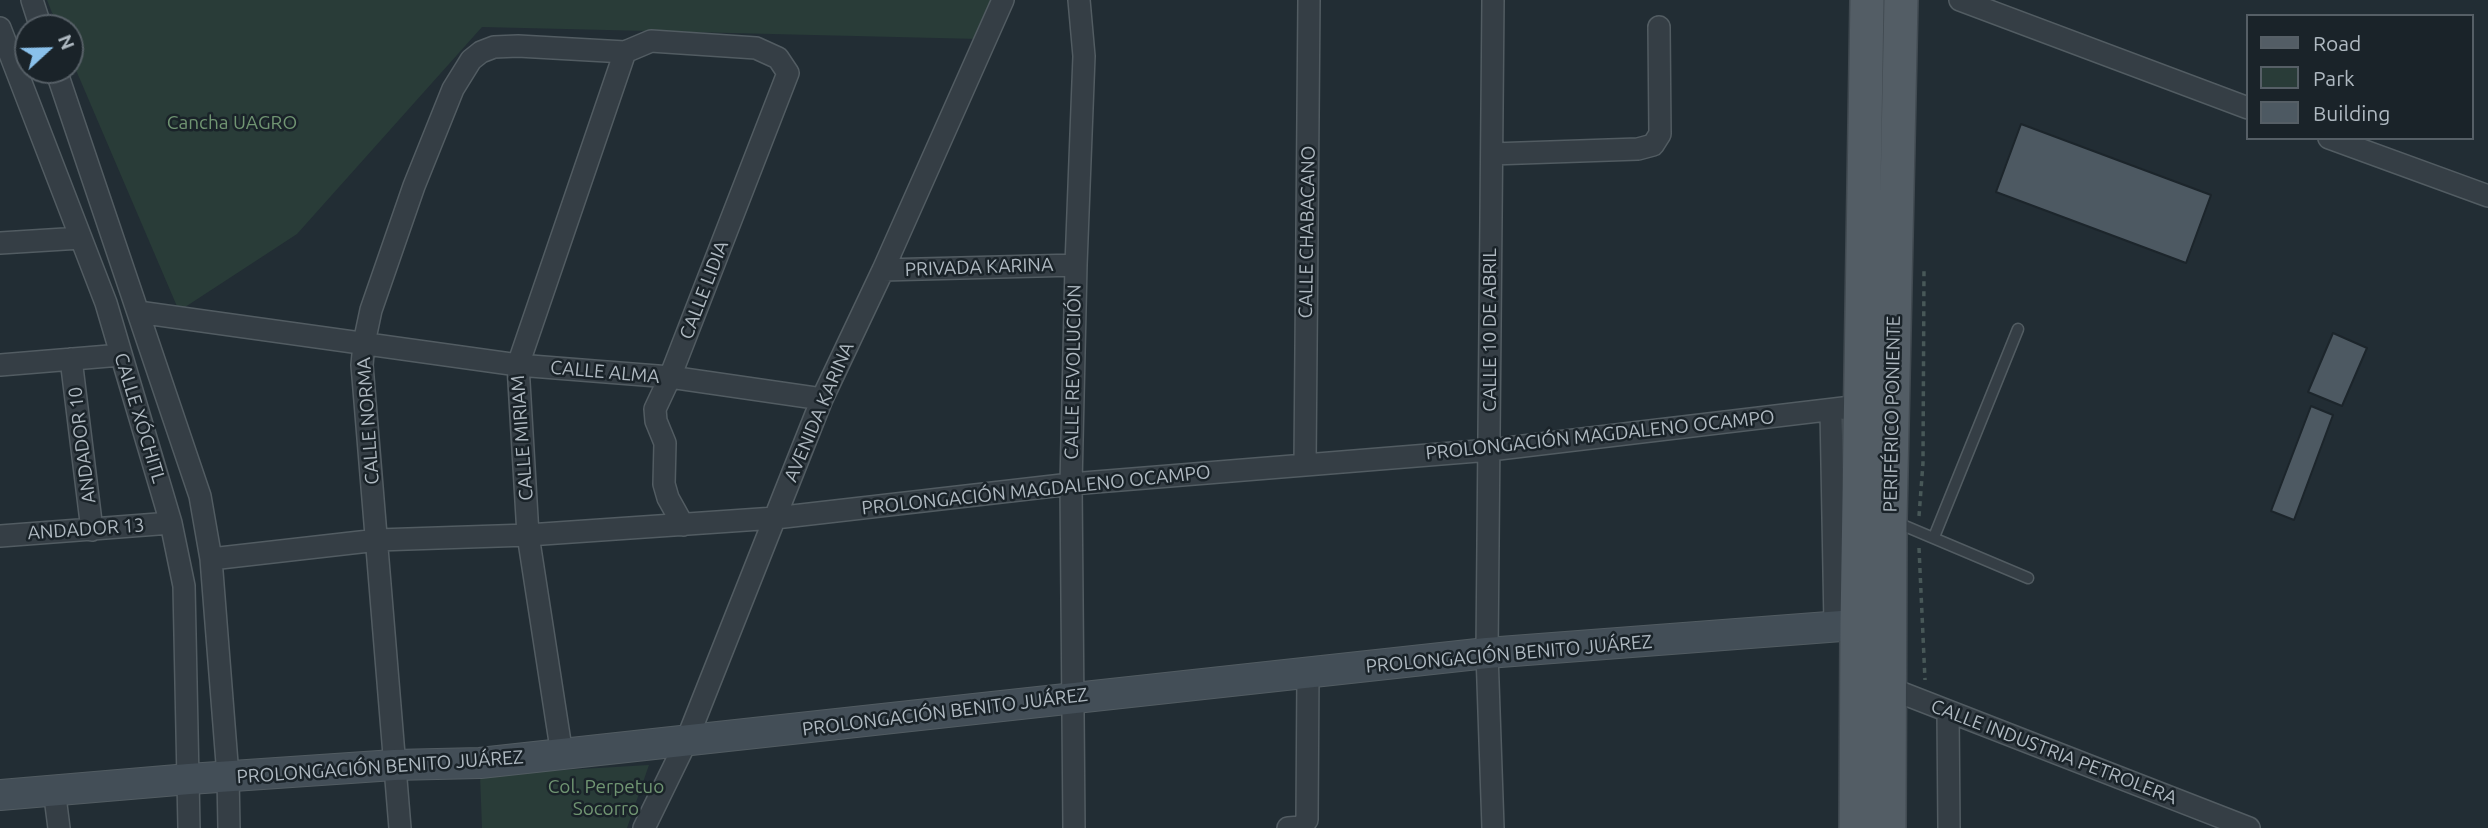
<!DOCTYPE html>
<html>
<head>
<meta charset="utf-8">
<style>
	body { margin:0 }
	#map { position:relative; width:2488px; height:828px; overflow:hidden; background:#222d34; font-family:Ubuntu,sans-serif }
	canvas { display:block }
	.legend { position:absolute; left:2246px; top:14px; width:228px; height:126px; box-sizing:border-box; background:#1a2329; border:2px solid #565f66; margin:0; padding:9px 12px; list-style:none; font-size:21px; color:#afb9c1 }
	.legend li { display:flex; align-items:center; gap:14px; height:35px }
	.legend b { width:35px; border:2px solid #565f66 }
	.north { position:absolute; left:14px; top:14px; width:70px; height:70px; box-sizing:border-box; background:#1a2329; border:2px solid #565f66; border-radius:50%; rotate:68deg; font-size:19px; font-weight:700; line-height:28px; text-align:center; color:#afb9c1 }
	.north::after { content:''; display:block; margin:auto; width:24px; height:32px; background:#8ac1eb; clip-path:polygon(50% 0,100% 100%,50% 72%,0 100%) }
</style>
</head>
<body>
<div id="map">
<canvas width="2488" height="828"></canvas>
<ul class="legend">
<li><b style="height:9px;background:#535d65"></b>Road</li>
<li><b style="height:19px;background:#293c38"></b>Park</li>
<li><b style="height:19px;background:#4d5962"></b>Building</li>
</ul>
<div class="north">N</div>
</div>
<script>
const context = document.querySelector('canvas').getContext('2d');
context.lineJoin = 'round';
function paint(path, color) { context.fillStyle = color; context.fill(path, 'evenodd'); }
const toPath = rows => new Path2D(rows.map(r => 'M' + r).join(''));
function stroke(path, color, width, dash) { context.strokeStyle = color; context.lineWidth = width; context.lineCap = dash ? 'butt' : 'round'; context.setLineDash(dash || []); context.stroke(path); }
function write(font, color, halo, rows, align = 'center') {
  context.font = font + ' Ubuntu,sans-serif'; context.lineWidth = 5; context.setLineDash([]); context.textBaseline = 'middle'; context.strokeStyle = halo; context.fillStyle = color; for (const [text, x, y, turn = 0] of rows) {
    context.save(); context.translate(x, y); context.rotate((+turn || 0) * Math.PI / 180); context.textAlign = isNaN(turn) ? turn : align; if (halo) context.strokeText(text, 0, 0); context.fillText(text, 0, 0); context.restore();
  }
}
const green = toPath([
	[47,0,997,0,979,39,482,27,297,234,179,311,70,56,70,28,58,28],
	[649,765,627,828,482,828,480,775]
]);
const building = toPath([
	[2021,124,2211,195,2186,263,1996,192,2021,124],
	[2333,333,2367,348,2342,406,2308,392,2333,333],
	[2311,406,2333,415,2294,520,2271,511,2311,406]
]);
const path = toPath([
	[1919,516,1923,463,1924,268],
	[1919,548,1925,680]
]);
const lane = toPath([
	[1893,521,2028,578],
	[1934,537,2018,329]
]);
const street = toPath([
	[32,0,41,28],
	[1960,0,2248,108],
	[0,28,106,303,171,523,184,586,189,828],
	[56,70,200,496,211,559,228,776,229,828],
	[2329,138,2488,196],
	[1492,154,1638,149,1653,145,1660,134,1659,27],
	[0,243,81,238],
	[883,270,1076,265],
	[138,312,518,365,670,377,822,399],
	[71,359,92,530],
	[0,365,121,355],
	[1831,410,1835,625],
	[1305,464,1309,0],
	[0,536,171,523],
	[211,559,378,540,528,535,775,518,1071,484,1490,450,1860,406],
	[1880,687,1889,688,2249,828],
	[1948,712,1949,828],
	[562,755,528,535,518,365,625,52],
	[54,789,59,828],
	[400,828,362,365,364,343,371,310,414,186,453,89,471,60,481,52,494,47,518,46,625,52,651,41,756,48,778,58,788,73,670,377,655,409,656,421,665,443,664,484,668,498,683,525],
	[644,828,686,742,822,399,883,270,1003,0],
	[1074,828,1071,484,1076,265,1084,56,1079,0],
	[1288,828,1301,827,1307,820,1308,674],
	[1493,828,1487,653,1493,0]
]);
const secondary = toPath([
	[0,795,189,779,394,765,480,763,1487,653,1881,623]
]);
const primary = toPath([
	[1856,828,1857,624,1867,0],
	[1889,828,1890,520,1901,0]
]);
const parkNames = [
	["Cancha UAGRO",232,123],
	["Col. Perpetuo",606,787],
	["Socorro",606,809]
];
const streetNames = [
	["CALLE CHABACANO",1307,232,-89],
	["PRIVADA KARINA",979,267,-2],
	["CALLE LIDIA",704,290,-69],
	["CALLE 10 DE ABRIL",1490,330,-90],
	["CALLE ALMA",605,372,5],
	["CALLE REVOLUCIÓN",1073,372,-89],
	["AVENIDA KARINA",819,412,-67],
	["PERIFÉRICO PONIENTE",1892,414,-89],
	["CALLE XÓCHITL",140,418,73],
	["CALLE NORMA",368,421,-94],
	["PROLONGACIÓN MAGDALENO OCAMPO",1600,435,-6],
	["CALLE MIRIAM",522,438,-94],
	["ANDADOR 10",82,445,-97],
	["PROLONGACIÓN MAGDALENO OCAMPO",1036,490,-6],
	["ANDADOR 13",86,529,-4],
	["PROLONGACIÓN BENITO JUÁREZ",1509,654,-5],
	["PROLONGACIÓN BENITO JUÁREZ",945,712,-7],
	["CALLE INDUSTRIA PETROLERA",2054,752,21],
	["PROLONGACIÓN BENITO JUÁREZ",380,767,-4]
];
paint(green, '#293c38');
paint(building, '#4d5962');
stroke(building, '#1c252b', 2);
stroke(lane, '#525c62', 13);
stroke(street, '#525c62', 24);
stroke(secondary, '#525c62', 32);
stroke(primary, '#414a51', 36);
stroke(path, '#485858', 3.5, [5, 5]);
stroke(lane, '#353e45', 10);
stroke(street, '#353e45', 21);
stroke(secondary, '#434e57', 30);
stroke(primary, '#535d65', 33);
write('19px', '#709572', '#1a2329', parkNames);
write('19px', '#afb9c1', '#1a2329', streetNames);
</script>
</body>
</html>
